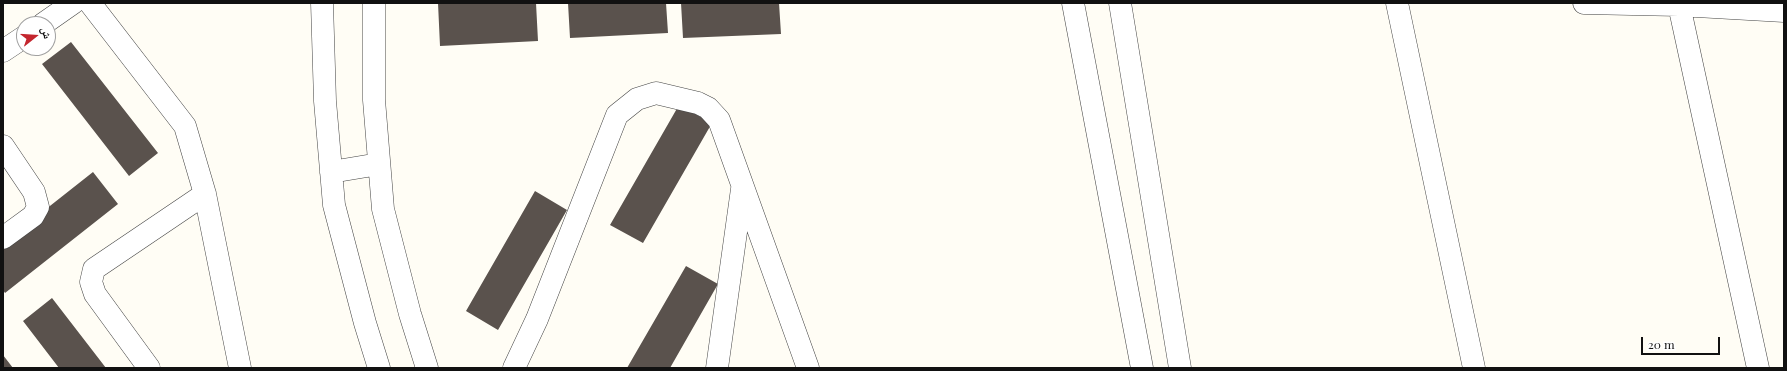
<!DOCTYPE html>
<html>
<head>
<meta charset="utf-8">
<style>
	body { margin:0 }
	#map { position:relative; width:1787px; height:371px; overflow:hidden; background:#fffdf5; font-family:"Playfair Display","Noto Naskh Arabic",serif }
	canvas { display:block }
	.frame { position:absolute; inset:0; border:4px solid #111; pointer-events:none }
	.north { position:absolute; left:16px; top:16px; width:40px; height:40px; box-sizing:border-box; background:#fff; border:1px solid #a0a0a0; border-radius:50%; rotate:73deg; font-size:11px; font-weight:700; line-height:16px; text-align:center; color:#111 }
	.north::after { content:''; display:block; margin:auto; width:14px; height:18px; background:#c4262e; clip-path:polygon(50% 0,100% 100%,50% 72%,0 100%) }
	.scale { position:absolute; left:1641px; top:337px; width:79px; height:18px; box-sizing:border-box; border:2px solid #111; border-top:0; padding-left:5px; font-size:12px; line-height:14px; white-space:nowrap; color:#111; -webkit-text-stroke:3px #fff; paint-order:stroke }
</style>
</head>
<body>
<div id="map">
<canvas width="1787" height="371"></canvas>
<div class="frame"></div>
<div class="north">ش</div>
<div class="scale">20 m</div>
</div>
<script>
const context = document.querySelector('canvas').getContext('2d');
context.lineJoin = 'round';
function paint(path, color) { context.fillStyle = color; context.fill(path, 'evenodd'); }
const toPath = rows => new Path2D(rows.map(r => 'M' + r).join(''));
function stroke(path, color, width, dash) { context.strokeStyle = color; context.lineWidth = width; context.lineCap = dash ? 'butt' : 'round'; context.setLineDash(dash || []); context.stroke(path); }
const building = toPath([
	[438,3,536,3,538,41,440,46],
	[568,3,666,3,668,33,570,38],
	[681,3,779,3,781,34,683,38],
	[71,42,158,153,129,176,42,64],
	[679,105,712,123,643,243,610,225],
	[93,172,118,204,5,293,3,290,3,243],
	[535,191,567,210,498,330,466,311],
	[686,266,718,284,670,368,627,368],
	[52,298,106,368,59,368,23,321],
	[3,355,13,368,3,368]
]);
const street = toPath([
	[90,3,185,126,205,194,240,368],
	[322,3,325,101,334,205,365,323,379,368],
	[374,3,374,100,383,209,410,314,427,368],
	[1073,3,1142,368],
	[1120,3,1180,368],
	[1397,3,1474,368],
	[1584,3,1679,5,1784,11],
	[1679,5,1758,368],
	[43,24,73,3],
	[3,51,24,37],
	[3,146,34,192,38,207,33,216,3,238],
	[331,172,379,164],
	[149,368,95,294,91,282,94,269,205,194],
	[514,368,537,319,617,115,637,99,656,93,698,103,708,108,719,120,808,368],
	[717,368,742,189]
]);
paint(building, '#5a524d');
stroke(street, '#444', 23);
stroke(street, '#fff', 22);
</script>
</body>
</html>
